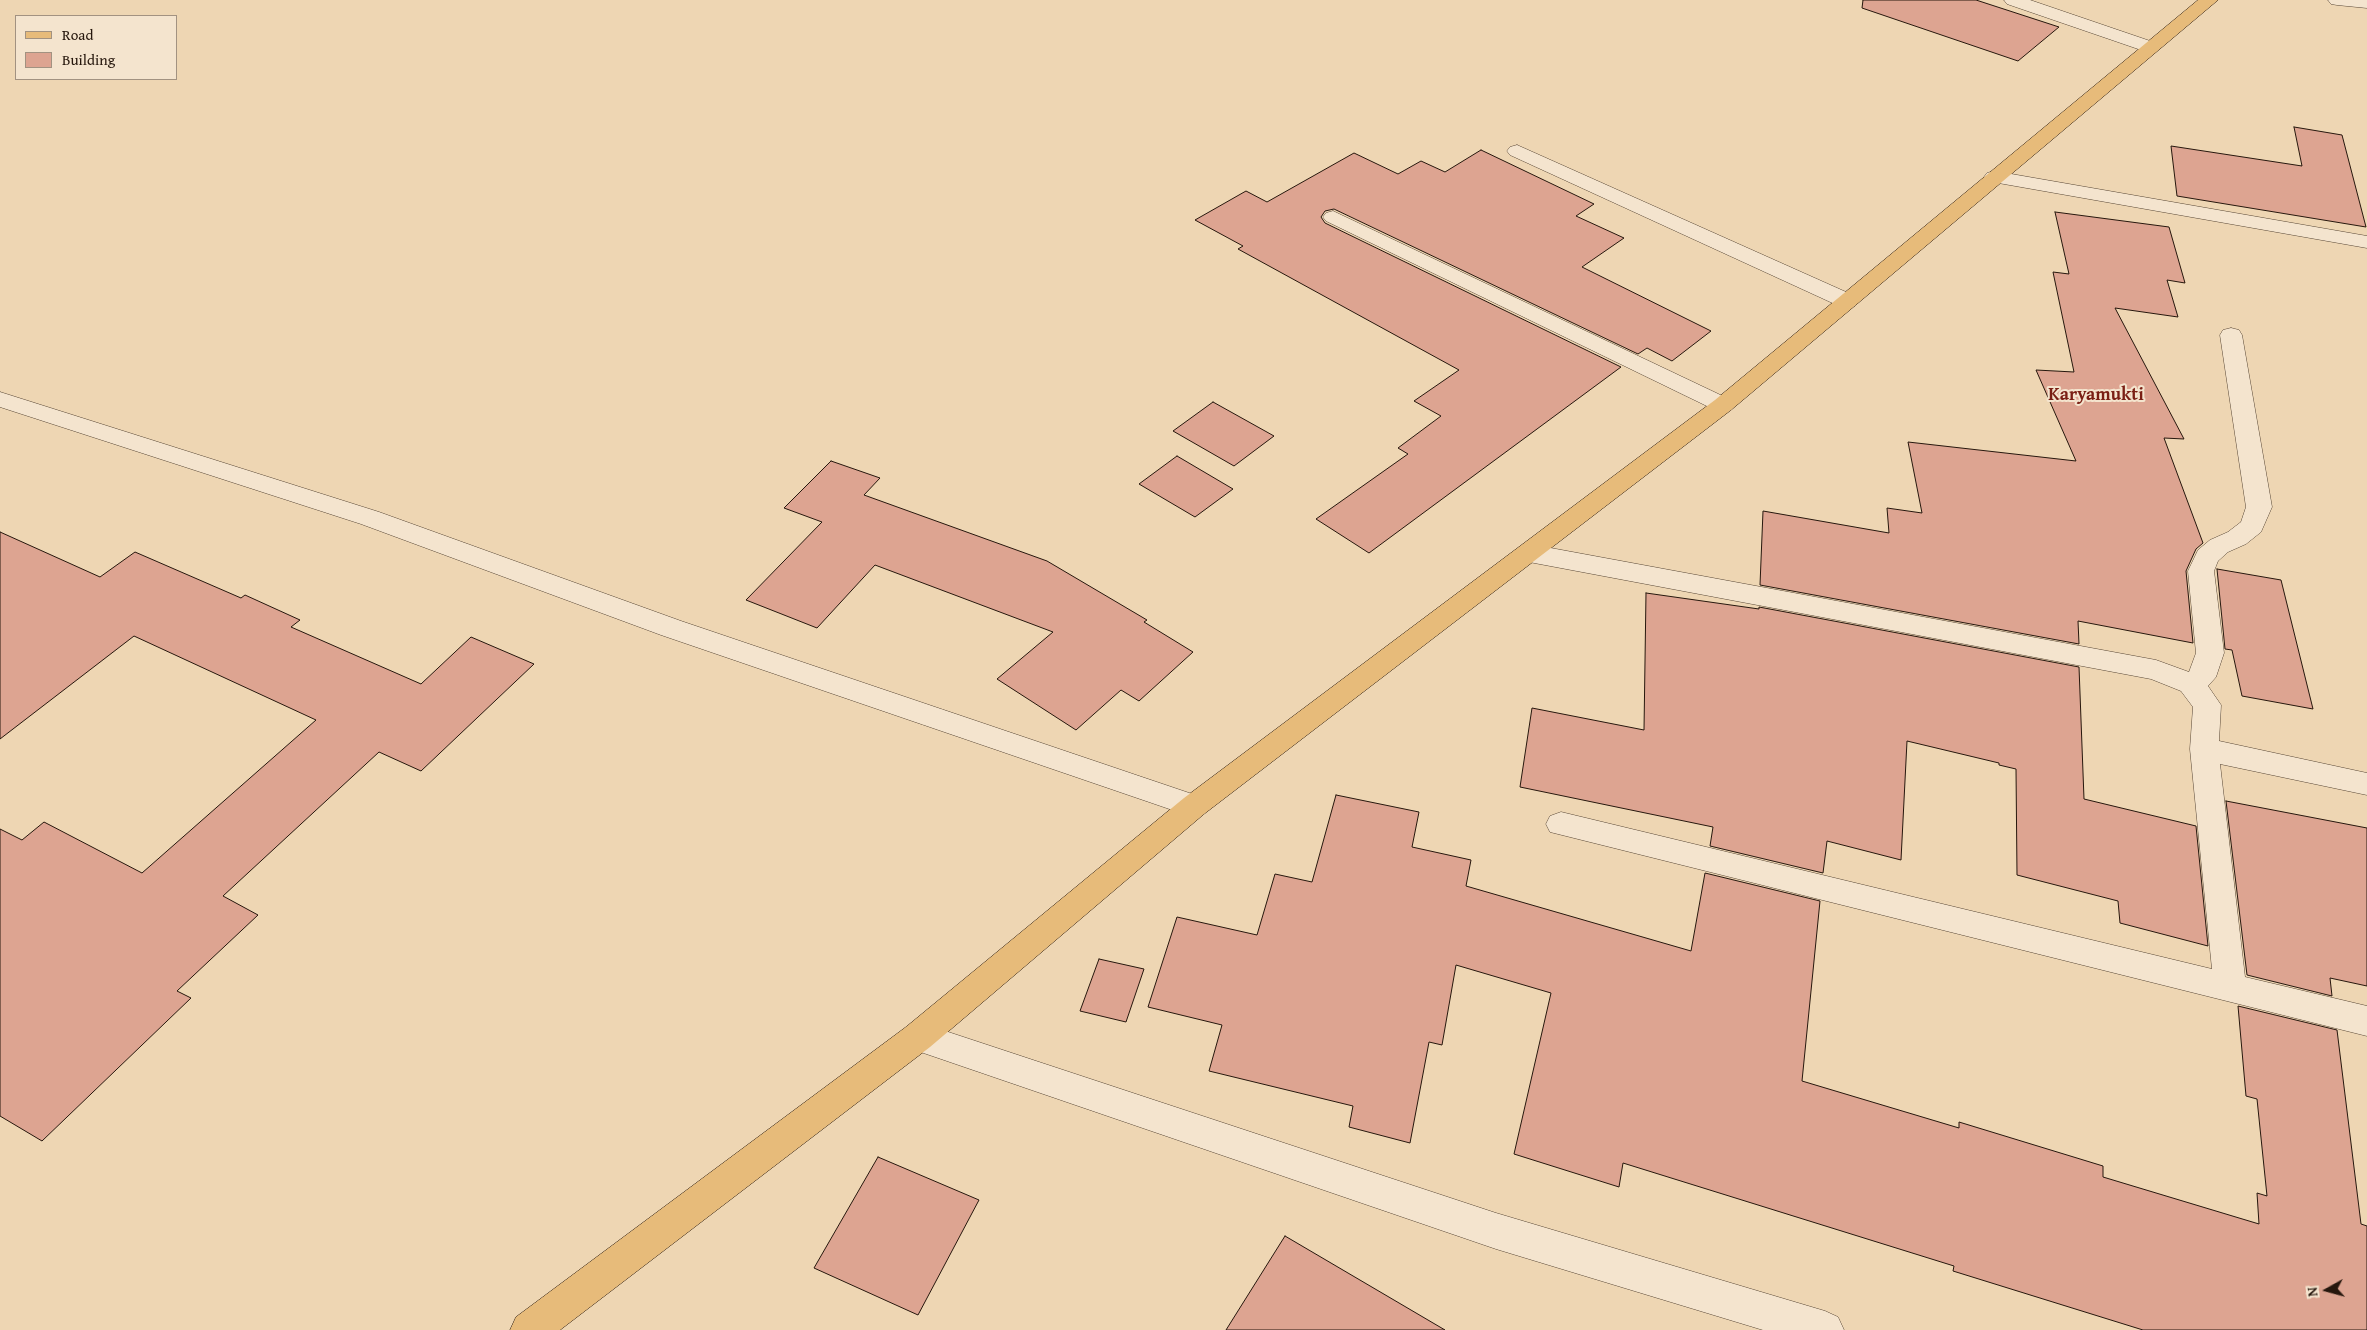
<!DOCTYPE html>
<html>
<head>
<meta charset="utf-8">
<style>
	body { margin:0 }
	#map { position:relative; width:2367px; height:1330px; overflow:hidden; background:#eed6b3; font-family:"Gentium Book Plus",serif }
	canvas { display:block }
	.legend { position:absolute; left:15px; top:15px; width:162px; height:65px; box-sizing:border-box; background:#f4e4ce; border:1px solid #a29281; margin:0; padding:6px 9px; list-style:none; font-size:15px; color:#26170d }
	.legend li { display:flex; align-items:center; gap:10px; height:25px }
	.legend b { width:25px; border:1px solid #a29281 }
	.north { position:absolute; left:2302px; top:1265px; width:50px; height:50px; -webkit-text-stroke:4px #f4e4ce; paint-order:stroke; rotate:263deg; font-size:14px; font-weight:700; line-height:20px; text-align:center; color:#26170d }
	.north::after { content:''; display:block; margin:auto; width:18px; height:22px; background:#26170d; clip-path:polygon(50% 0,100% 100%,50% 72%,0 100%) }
</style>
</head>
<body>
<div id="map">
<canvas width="2367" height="1330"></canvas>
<ul class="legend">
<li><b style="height:6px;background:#e7bb7a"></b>Road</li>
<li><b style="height:14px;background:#dda491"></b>Building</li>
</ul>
<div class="north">N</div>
</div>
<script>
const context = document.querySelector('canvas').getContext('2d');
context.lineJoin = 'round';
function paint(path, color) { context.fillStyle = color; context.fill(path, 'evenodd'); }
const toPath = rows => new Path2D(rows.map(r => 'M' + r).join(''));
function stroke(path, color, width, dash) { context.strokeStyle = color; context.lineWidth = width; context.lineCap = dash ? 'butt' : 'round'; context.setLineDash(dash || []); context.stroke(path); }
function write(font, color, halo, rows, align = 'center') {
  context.font = font + ' "Gentium Book Plus",serif'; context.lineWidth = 4; context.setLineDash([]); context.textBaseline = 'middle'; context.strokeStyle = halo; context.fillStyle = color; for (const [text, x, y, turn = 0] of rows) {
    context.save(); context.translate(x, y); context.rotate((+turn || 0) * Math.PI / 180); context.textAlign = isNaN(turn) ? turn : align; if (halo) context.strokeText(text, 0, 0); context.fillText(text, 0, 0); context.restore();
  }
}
const building = toPath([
	[1863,0,1976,0,2059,27,2018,61,1862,8,1863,0],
	[2294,127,2342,135,2366,227,2177,196,2171,146,2302,166,2294,127],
	[1481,150,1594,204,1576,216,1624,238,1582,267,1711,331,1672,361,1647,348,1638,354,1334,209,1325,211,1321,217,1325,223,1621,367,1369,553,1316,519,1408,454,1398,448,1441,416,1414,401,1459,370,1238,249,1243,246,1195,220,1246,191,1267,202,1354,153,1398,174,1421,161,1445,172,1481,150],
	[2055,212,2169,227,2185,283,2167,280,2178,317,2115,308,2184,439,2164,438,2203,543,2196,549,2186,571,2193,643,2078,621,2079,644,1760,585,1763,511,1889,533,1887,508,1922,513,1908,442,2076,461,2036,370,2074,372,2053,272,2069,274,2055,212],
	[1213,402,1274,436,1234,466,1173,431,1213,402],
	[1177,456,1233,489,1195,517,1139,484,1177,456],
	[831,461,880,478,864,495,1047,561,1147,620,1144,622,1193,652,1139,701,1121,690,1076,730,997,679,1053,632,875,565,817,628,746,600,822,522,784,508,831,461],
	[0,532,100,577,135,552,241,598,245,595,300,620,291,627,421,684,471,637,534,664,421,771,379,752,223,896,258,915,177,991,191,998,42,1141,0,1116,0,829,22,840,44,822,142,873,316,720,134,636,0,739,0,532],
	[2217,569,2281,580,2313,709,2242,696,2232,650,2225,649,2217,569],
	[1646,593,1759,609,1759,607,2079,667,2084,799,2196,826,2208,946,2120,923,2118,901,2017,875,2016,769,1999,765,1999,763,1907,741,1901,860,1827,841,1823,873,1710,846,1713,827,1520,787,1532,708,1644,730,1646,593],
	[1336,795,1419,812,1412,847,1471,860,1466,886,1691,951,1705,873,1820,901,1802,1081,1959,1128,1959,1122,2103,1166,2103,1177,2259,1224,2257,1193,2267,1196,2257,1099,2246,1096,2238,1006,2337,1030,2361,1224,2367,1226,2367,1330,2143,1330,1953,1271,1954,1266,1623,1163,1619,1187,1514,1154,1551,993,1456,965,1442,1045,1429,1042,1410,1143,1349,1127,1353,1106,1209,1071,1222,1025,1148,1007,1177,917,1257,935,1275,874,1312,882,1336,795],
	[2226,801,2367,828,2367,986,2330,978,2332,996,2247,975,2226,801],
	[1099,959,1144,969,1126,1022,1080,1011,1099,959],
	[878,1157,979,1200,918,1315,814,1268,878,1157],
	[1285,1236,1445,1330,1226,1330,1285,1236]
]);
const minor = toPath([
	[2004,0,2030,0,2156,43,2159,47,2156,51,2144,51,2007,4,2004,0],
	[2328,0,2367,0,2367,8,2337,5,2331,4,2328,0],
	[1517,145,1855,296,1858,301,1855,306,1847,308,1839,306,1510,155,1507,151,1510,147,1517,145],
	[1994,171,2367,236,2367,248,1987,181,1984,177,1987,173,1994,171],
	[1333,211,1731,400,1735,405,1731,410,1723,412,1715,410,1326,221,1323,217,1326,213,1333,211],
	[2231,328,2239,330,2242,335,2272,507,2261,532,2246,544,2228,552,2218,561,2214,571,2224,653,2216,677,2208,686,2221,705,2219,741,2367,773,2367,795,2220,764,2245,977,2367,1006,2367,1036,1550,832,1546,824,1550,816,1561,812,2212,969,2190,749,2193,707,2181,691,2151,679,1529,562,1520,559,1516,553,1520,547,1529,544,2156,660,2189,672,2196,653,2188,571,2198,550,2210,540,2228,532,2241,522,2246,507,2220,335,2223,330,2231,328],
	[0,392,379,512,681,621,1204,798,1209,806,1204,814,1194,818,1184,814,661,635,361,524,0,407,0,392],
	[918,1022,1496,1213,1825,1311,1838,1317,1844,1330,1763,1330,1496,1249,906,1047,901,1037,906,1027,918,1022]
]);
const major = toPath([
	[2198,0,2218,0,1731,410,1204,814,930,1047,560,1330,510,1330,516,1317,906,1027,1184,798,1715,400,2198,0]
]);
const quarterNames = [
	["Karyamukti",2096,395]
];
paint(building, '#dda491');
stroke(building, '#26170d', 1);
stroke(minor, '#584736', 1);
stroke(major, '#26170d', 1);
paint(minor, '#f4e4ce');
paint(major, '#e7bb7a');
write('bold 18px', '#7a1f14', '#f4e4ce', quarterNames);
</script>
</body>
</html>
